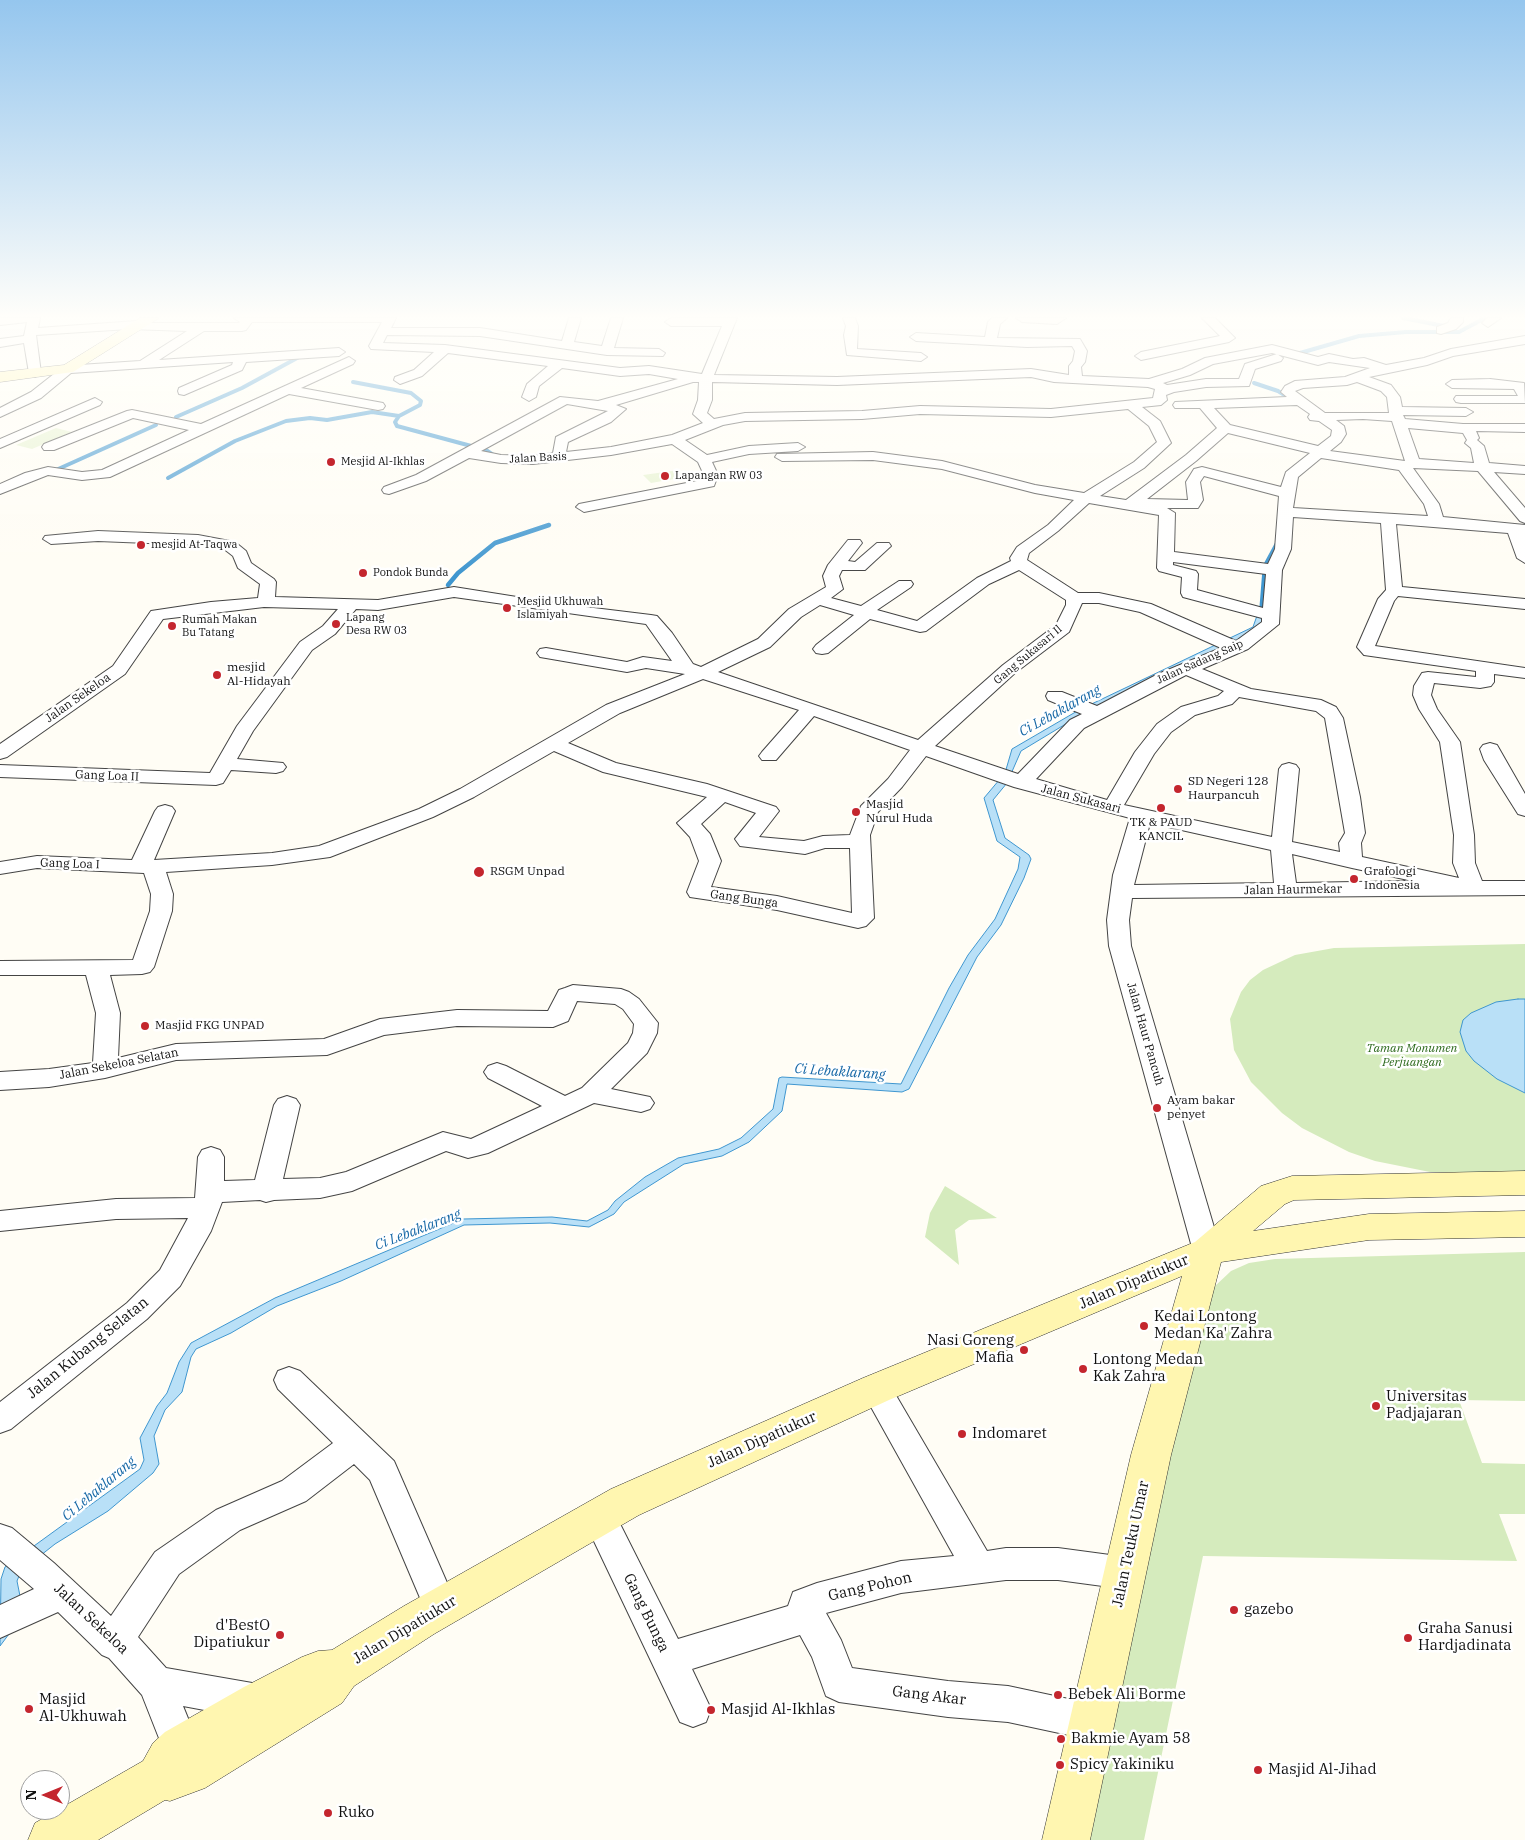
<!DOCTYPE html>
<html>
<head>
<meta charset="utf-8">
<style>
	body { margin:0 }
	#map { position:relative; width:1525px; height:1840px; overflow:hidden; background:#fffdf5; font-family:"IBM Plex Serif",serif }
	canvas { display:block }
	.north { position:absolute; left:20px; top:1770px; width:50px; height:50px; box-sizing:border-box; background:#fff; border:1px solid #a0a0a0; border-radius:50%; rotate:270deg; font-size:14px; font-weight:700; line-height:20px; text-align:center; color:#111 }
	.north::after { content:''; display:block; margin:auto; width:18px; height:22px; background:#c4262e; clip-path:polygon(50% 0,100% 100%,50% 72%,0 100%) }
</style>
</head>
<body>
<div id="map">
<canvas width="1525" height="1840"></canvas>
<div class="north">N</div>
</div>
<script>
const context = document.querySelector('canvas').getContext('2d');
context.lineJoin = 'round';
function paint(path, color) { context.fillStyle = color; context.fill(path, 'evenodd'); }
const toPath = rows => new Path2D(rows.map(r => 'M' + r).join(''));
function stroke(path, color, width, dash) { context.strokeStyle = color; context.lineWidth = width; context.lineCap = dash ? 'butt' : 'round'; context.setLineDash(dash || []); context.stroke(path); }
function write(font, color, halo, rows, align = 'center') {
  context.font = font + ' "IBM Plex Serif",serif'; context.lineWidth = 5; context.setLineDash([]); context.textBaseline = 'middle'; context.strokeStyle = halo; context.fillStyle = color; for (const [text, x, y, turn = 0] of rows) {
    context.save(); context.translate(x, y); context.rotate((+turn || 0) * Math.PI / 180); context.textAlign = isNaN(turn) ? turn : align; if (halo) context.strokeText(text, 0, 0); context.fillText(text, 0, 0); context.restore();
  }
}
const green = toPath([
	[1525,944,1525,1172,1430,1172,1375,1161,1349,1152,1302,1128,1282,1113,1251,1082,1234,1050,1230,1019,1241,992,1250,980,1263,970,1295,955,1334,948],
	[945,1186,997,1218,969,1220,955,1230,959,1265,925,1237,930,1213],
	[1525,1252,1525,1401,1459,1400,1482,1463,1525,1464,1525,1514,1499,1514,1517,1561,1203,1556,1144,1840,1084,1840,1196,1337,1214,1287,1231,1271,1249,1263,1275,1259]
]);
const pitch = toPath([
	[56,428,72,432,32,449,16,445],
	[679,470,686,477,651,483,643,475]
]);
const water = toPath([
	[1259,610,1266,612,1261,629,1074,719,1021,751,1007,783,993,800,1005,838,1029,855,1031,859,1024,878,1001,925,977,957,909,1089,902,1092,787,1084,782,1111,749,1142,722,1156,684,1164,624,1202,614,1214,589,1227,550,1223,464,1225,341,1281,277,1306,231,1333,196,1349,191,1357,182,1392,165,1410,154,1436,159,1464,153,1473,108,1511,55,1544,21,1571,17,1581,20,1596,9,1634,0,1646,1,1579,5,1567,140,1469,144,1460,140,1438,157,1406,167,1393,179,1362,191,1343,275,1298,463,1219,552,1217,587,1221,608,1210,615,1201,645,1177,678,1158,719,1149,741,1138,773,1109,779,1078,782,1077,901,1084,949,988,968,955,995,919,1018,869,1020,857,997,841,984,798,1005,773,1012,749,1079,710,1253,627,1259,610],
	[1518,999,1525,999,1525,1093,1497,1079,1474,1061,1466,1051,1460,1032,1463,1020,1471,1013,1496,1002,1518,999]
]);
const streamFar1 = toPath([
	[1403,318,1444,326],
	[1300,353,1359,336,1406,332,1459,332,1485,318],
	[353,382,411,393,421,401,420,405,399,416,395,422,397,426,486,450,496,457],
	[1254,383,1278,391,1294,401],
	[176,417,242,388,299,357],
	[56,470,156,425],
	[168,478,235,441,286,421,310,418,327,420,372,412,399,416]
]);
const stream = toPath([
	[448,585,458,573,495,543,549,525],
	[1261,616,1265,566,1279,540]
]);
const street = toPath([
	[0,318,40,318,38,328,137,321,142,323,239,323,240,322,234,318,396,318,391,328,480,328,562,341,569,318,581,318,574,342,602,346,611,318,623,318,614,348,659,349,665,353,663,356,607,355,480,336,387,335,383,343,445,345,620,368,649,366,702,374,722,326,671,326,665,322,671,318,737,318,714,375,837,377,1031,369,1069,375,1069,366,1073,361,1075,351,1072,346,1027,347,916,341,910,337,916,333,985,337,988,322,992,318,1007,318,1000,324,997,338,1080,339,1087,351,1085,362,1081,367,1082,376,1149,379,1182,369,1205,358,1272,345,1318,357,1329,354,1353,359,1364,358,1386,365,1424,358,1451,349,1525,336,1525,344,1453,356,1427,365,1369,377,1391,385,1400,397,1402,407,1466,408,1473,412,1466,416,1403,415,1405,419,1463,424,1525,424,1525,432,1476,431,1479,438,1477,440,1484,446,1489,463,1525,466,1525,474,1494,472,1525,508,1525,523,1520,521,1478,471,1413,468,1439,504,1443,517,1525,525,1525,563,1517,558,1508,533,1396,524,1402,587,1525,599,1525,609,1398,596,1394,601,1375,646,1525,668,1525,678,1494,674,1494,682,1491,686,1480,688,1434,683,1431,695,1437,709,1460,742,1474,835,1475,863,1482,881,1525,881,1525,895,1132,898,1129,920,1131,946,1221,1251,1217,1259,1207,1262,1197,1259,1193,1251,1109,946,1107,920,1113,875,1130,818,1014,787,926,756,902,787,878,812,870,835,874,918,866,926,858,928,777,910,690,897,687,892,699,861,690,837,677,823,707,797,603,772,554,751,474,797,433,817,330,857,272,865,166,872,173,894,172,911,154,967,150,972,142,974,110,975,120,1013,118,1058,176,1044,324,1039,380,1019,457,1010,548,1011,559,990,565,988,573,985,621,989,629,992,639,999,658,1023,657,1033,647,1053,611,1089,650,1097,654,1103,650,1109,641,1112,594,1103,488,1153,468,1158,446,1151,352,1191,320,1198,274,1200,266,1202,260,1200,222,1202,211,1231,180,1286,147,1319,11,1429,0,1433,0,1402,127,1303,160,1270,188,1218,116,1219,0,1231,0,1211,116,1199,195,1198,198,1157,202,1150,211,1147,220,1150,224,1157,224,1181,255,1180,274,1105,278,1099,287,1096,296,1099,300,1105,283,1179,320,1178,346,1172,443,1132,471,1139,542,1106,488,1078,484,1072,488,1066,497,1063,506,1066,565,1096,582,1088,628,1043,633,1033,634,1024,623,1009,615,1004,577,1001,568,1021,553,1027,457,1026,384,1035,327,1055,176,1060,105,1078,49,1087,0,1090,0,1072,49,1069,93,1063,96,1013,86,975,0,975,0,961,133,960,150,911,151,894,144,873,37,868,0,874,0,862,37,856,132,860,155,811,158,807,165,805,172,807,175,811,154,860,272,853,319,846,419,809,460,789,606,705,685,674,646,668,627,672,546,658,540,657,537,653,540,649,546,648,627,662,643,657,672,661,646,624,454,597,378,610,356,609,335,634,312,650,253,731,237,759,283,763,286,767,283,771,276,773,231,770,223,783,216,785,0,777,0,765,210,773,237,726,300,642,323,626,338,609,264,607,163,619,125,674,7,757,0,759,0,744,113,666,151,611,211,602,258,598,260,584,238,568,233,556,224,549,198,545,98,541,51,544,43,539,45,536,98,531,198,535,235,542,246,551,251,563,274,579,276,582,275,597,378,600,454,587,561,604,651,615,657,616,672,633,693,664,701,667,758,639,789,609,826,587,823,576,828,565,848,540,860,540,862,543,848,561,855,562,877,543,889,543,891,546,865,570,842,570,839,576,843,589,831,598,861,606,899,581,911,581,913,584,911,587,877,610,917,621,977,578,1011,561,1010,558,1017,547,1048,525,1074,500,1035,493,942,469,873,460,782,461,775,457,777,454,873,452,942,461,1035,485,1084,493,1134,462,1157,442,1149,426,1128,409,1051,417,920,414,862,419,745,421,723,425,685,440,707,455,749,446,798,443,805,447,798,451,749,454,712,462,718,475,714,486,584,512,576,507,579,504,702,480,704,475,698,462,672,444,611,455,533,464,501,463,469,458,426,481,389,494,384,493,382,490,384,487,416,475,560,397,598,401,678,379,649,374,620,376,562,368,539,386,536,397,529,401,522,397,527,384,548,366,448,353,422,376,400,384,394,380,395,377,414,370,434,352,371,349,369,346,382,322,252,322,246,330,242,331,204,331,159,360,339,348,345,352,339,356,246,362,242,370,184,395,179,394,178,391,179,388,232,365,233,362,71,373,41,398,0,417,0,408,31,392,64,366,140,361,187,331,129,329,36,335,41,373,35,377,29,373,24,343,0,347,0,339,24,336,27,322,0,325,0,318],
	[1272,353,1318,365,1329,362,1370,368,1345,377,1295,381,1285,386,1281,392,1287,397,1175,402,1173,405,1175,408,1200,408,1217,428,1186,455,1126,500,1100,496,1144,468,1171,443,1160,421,1142,407,1161,405,1167,400,1166,395,1174,392,1206,387,1249,386,1255,369,1281,361,1283,358,1277,354,1245,364,1239,379,1206,379,1167,385,1163,383,1190,375,1213,364,1272,353],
	[1031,377,1054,382,1148,387,1155,389,1153,398,1051,409,920,406,862,411,745,413,714,419,707,413,712,400,712,382,837,385,1031,377],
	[693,382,699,382,698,400,693,414,703,423,672,435,611,447,566,452,568,442,611,422,626,409,616,405,693,382],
	[1357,382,1381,391,1387,397,1389,413,1325,413,1295,391,1303,388,1347,385,1357,382],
	[567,404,608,411,556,437,553,453,533,456,501,455,481,451,567,404],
	[1297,405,1310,414,1308,417,1310,420,1319,421,1332,430,1331,436,1318,446,1230,425,1214,408,1297,405],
	[1363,419,1392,421,1405,461,1330,451,1341,442,1346,434,1344,426,1336,420,1363,419],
	[1408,428,1463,433,1467,440,1465,443,1471,448,1474,463,1419,459,1408,428],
	[1228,433,1310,453,1286,472,1281,487,1202,467,1194,469,1186,482,1188,500,1147,499,1196,461,1228,433],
	[1321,458,1399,470,1424,504,1428,516,1293,508,1298,477,1321,458],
	[1204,476,1279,496,1275,549,1268,564,1174,552,1175,513,1167,508,1198,508,1203,500,1200,482,1204,476],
	[1089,503,1159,515,1157,568,1159,571,1182,577,1181,593,1183,597,1262,618,1262,622,1236,641,1151,604,1099,593,1078,593,1027,560,1029,553,1058,531,1089,503],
	[1293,517,1381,523,1386,590,1378,599,1357,647,1364,655,1476,671,1476,677,1428,672,1422,673,1414,686,1413,695,1419,709,1440,742,1454,835,1453,863,1459,878,1362,857,1361,843,1365,833,1360,797,1343,718,1336,707,1321,700,1251,689,1202,669,1248,649,1279,624,1282,570,1291,549,1293,517],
	[1173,562,1266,574,1263,608,1197,590,1198,574,1196,571,1173,565,1173,562],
	[1019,570,1066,600,1066,605,1056,625,1003,665,918,740,718,672,770,647,801,617,820,605,854,615,816,645,813,649,816,653,822,654,828,653,870,619,920,632,926,631,989,584,1019,570],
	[1082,603,1099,603,1140,612,1221,648,1158,674,1097,706,1062,692,1048,692,1046,696,1048,700,1082,714,1070,720,1018,774,935,746,1015,673,1069,632,1082,603],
	[1186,675,1224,691,1218,696,1181,707,1157,724,1135,752,1107,800,1036,779,1084,728,1186,675],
	[703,679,799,710,762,752,759,756,762,760,776,760,814,716,910,750,888,779,861,806,850,835,823,836,804,841,759,837,779,811,776,807,707,784,616,763,568,743,620,713,703,679],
	[1239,697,1316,711,1325,718,1345,833,1339,843,1340,852,1292,842,1299,769,1296,765,1289,763,1282,765,1279,769,1272,837,1124,805,1154,754,1171,732,1195,715,1232,704,1239,697],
	[725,802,756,813,735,839,740,846,805,854,825,848,850,848,852,913,777,896,711,887,721,861,710,834,701,824,725,802],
	[1150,823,1271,850,1274,883,1134,885,1150,823],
	[1292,854,1352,868,1413,881,1296,883,1292,854],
	[843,318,855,318,858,326,857,349,921,353,927,357,921,361,847,355,844,335,846,326,843,318],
	[1016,318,1066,318,1057,324,1022,322,1016,318],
	[1202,318,1215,318,1235,338,1229,342,1141,360,1135,356,1141,352,1220,336,1202,318],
	[1451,318,1463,318,1463,322,1456,329,1441,334,1437,333,1437,327,1448,323,1451,318],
	[1487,318,1501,318,1488,327,1482,323,1487,318],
	[349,357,355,361,353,364,301,388,383,403,385,406,383,409,378,410,289,394,110,477,82,480,48,475,0,494,0,484,25,473,48,467,82,472,102,470,189,430,133,418,54,450,44,450,42,447,44,444,127,411,132,410,201,424,349,357],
	[1490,379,1524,383,1525,403,1461,403,1456,402,1454,399,1456,396,1518,396,1514,389,1452,388,1446,384,1452,380,1490,379],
	[95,398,102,402,100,405,0,448,0,439,95,398],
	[1490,743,1497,745,1525,794,1525,816,1518,814,1484,760,1480,749,1483,745,1490,743],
	[289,1367,300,1371,394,1461,458,1608,453,1619,441,1624,429,1619,370,1480,354,1464,306,1501,240,1530,179,1574,138,1637,166,1668,258,1684,271,1689,276,1702,271,1715,258,1720,183,1706,200,1748,194,1761,181,1767,168,1761,142,1695,109,1658,102,1655,58,1612,0,1638,0,1605,34,1589,0,1560,0,1524,12,1528,54,1563,111,1616,155,1552,216,1510,282,1481,333,1443,278,1389,274,1380,278,1371,289,1367],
	[876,1376,887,1380,987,1551,1006,1548,1058,1548,1125,1557,1137,1562,1142,1573,1137,1584,1125,1589,1058,1580,1006,1580,901,1593,826,1613,841,1640,852,1668,948,1681,1008,1686,1092,1704,1105,1709,1110,1722,1105,1735,1092,1740,1008,1722,948,1717,839,1702,826,1696,812,1657,800,1635,692,1669,711,1709,706,1722,693,1727,680,1722,582,1516,587,1506,599,1501,611,1506,678,1639,788,1606,793,1592,817,1583,901,1561,954,1556,861,1389,865,1380,876,1376]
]);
const secondary = toPath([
	[140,318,159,318,73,372,0,382,0,372,64,365,140,318],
	[1525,1171,1525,1195,1294,1200,1285,1204,1253,1231,1369,1214,1525,1211,1525,1237,1369,1240,1221,1262,1171,1455,1090,1840,1042,1840,1131,1455,1182,1276,889,1400,639,1515,434,1634,354,1686,342,1703,205,1788,170,1801,165,1800,98,1840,28,1840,35,1823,143,1761,153,1743,165,1732,244,1687,302,1657,318,1651,332,1650,404,1606,611,1489,863,1378,1195,1242,1261,1186,1292,1176,1525,1171]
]);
const markers = [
	[331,462,5,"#c4262e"],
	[665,476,5,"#c4262e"],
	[141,545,5,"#c4262e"],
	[363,573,5,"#c4262e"],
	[507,608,5,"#c4262e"],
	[336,624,5,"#c4262e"],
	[172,626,5,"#c4262e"],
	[217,675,5,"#c4262e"],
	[1178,789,5,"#c4262e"],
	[1161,808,5,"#c4262e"],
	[856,812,5,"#c4262e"],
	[479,872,6,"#c4262e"],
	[1354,879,5,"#c4262e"],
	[145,1026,5,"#c4262e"],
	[1157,1108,5,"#c4262e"],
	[1144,1326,5,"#c4262e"],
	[1024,1350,5,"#c4262e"],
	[1083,1369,5,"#c4262e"],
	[1376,1406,5,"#c4262e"],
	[962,1434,5,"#c4262e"],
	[1234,1610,5,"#c4262e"],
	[280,1635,5,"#c4262e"],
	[1408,1638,5,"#c4262e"],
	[1058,1695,5,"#c4262e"],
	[29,1709,5,"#c4262e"],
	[711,1710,5,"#c4262e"],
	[1061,1739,5,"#c4262e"],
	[1060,1765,5,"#c4262e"],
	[1258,1770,5,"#c4262e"],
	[328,1813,5,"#c4262e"]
];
const farStreetnames = [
	["Jalan Basis",538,458,-3],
	["Gang Sukasari Il",1028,655,-40],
	["Jalan Sadang Saip",1200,662,-24]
];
const farPoinames = [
	["Mesjid Al-Ikhlas",341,462],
	["Lapangan RW 03",675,476],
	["mesjid At-Taqwa",151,545],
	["Pondok Bunda",373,573],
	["Mesjid Ukhuwah",517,602],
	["Islamiyah",517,615],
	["Lapang",346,618],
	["Desa RW 03",346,631],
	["Rumah Makan",182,620],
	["Bu Tatang",182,633]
];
const poiNames = [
	["mesjid",227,668],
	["Al-Hidayah",227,682],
	["SD Negeri 128",1188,782],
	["Haurpancuh",1188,796],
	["Masjid",866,805],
	["Nurul Huda",866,819],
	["TK & PAUD",1161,823,"center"],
	["KANCIL",1161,837,"center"],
	["RSGM Unpad",490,872],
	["Grafologi",1364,872],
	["Indonesia",1364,886],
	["Masjid FKG UNPAD",155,1026],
	["Ayam bakar",1167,1101],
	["penyet",1167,1115]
];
const streetNames = [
	["Jalan Sekeloa",78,698,-35],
	["Gang Loa II",107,776,2],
	["Jalan Sukasari",1081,799,15],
	["Gang Loa I",70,864,2],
	["Jalan Haurmekar",1293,890,-1],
	["Gang Bunga",744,899,8],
	["Jalan Haur Pancuh",1145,1034,74],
	["Jalan Sekeloa Selatan",119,1064,-11]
];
const parkNames = [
	["Taman Monumen",1412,1049],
	["Perjuangan",1412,1063]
];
const waterNames = [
	["Ci Lebaklarang",1060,711,-29],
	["Ci Lebaklarang",840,1072,4],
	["Ci Lebaklarang",418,1230,-21],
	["Ci Lebaklarang",99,1489,-40]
];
const nearStreetnames = [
	["Jalan Dipatiukur",1134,1282,-23],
	["Jalan Kubang Selatan",88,1348,-39],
	["Jalan Dipatiukur",762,1440,-24],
	["Jalan Teuku Umar",1131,1544,-78],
	["Gang Pohon",870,1587,-13],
	["Gang Bunga",646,1613,64],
	["Jalan Sekeloa",91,1619,43],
	["Jalan Dipatiukur",405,1630,-31],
	["Gang Akar",929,1696,7]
];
const nearPoinames = [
	["Kedai Lontong",1154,1317],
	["Medan Ka' Zahra",1154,1334],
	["Nasi Goreng",1014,1341,"right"],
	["Mafia",1014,1358,"right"],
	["Lontong Medan",1093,1360],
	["Kak Zahra",1093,1377],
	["Universitas",1386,1397],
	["Padjajaran",1386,1414],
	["Indomaret",972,1434],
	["gazebo",1244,1610],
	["d'BestO",270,1626,"right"],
	["Dipatiukur",270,1643,"right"],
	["Graha Sanusi",1418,1629],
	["Hardjadinata",1418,1646],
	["Bebek Ali Borme",1068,1695],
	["Masjid",39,1700],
	["Al-Ukhuwah",39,1717],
	["Masjid Al-Ikhlas",721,1710],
	["Bakmie Ayam 58",1071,1739],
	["Spicy Yakiniku",1070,1765],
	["Masjid Al-Jihad",1268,1770],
	["Ruko",338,1813]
];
paint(green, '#d5ebbd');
paint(pitch, '#e6f2cf');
paint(water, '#b9e0f7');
stroke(water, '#3f96cf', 1);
stroke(streamFar1, '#3f96cf', 4);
stroke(stream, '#3f96cf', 4.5);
stroke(street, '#444', 2);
stroke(secondary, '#333', 1);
paint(street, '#fff');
paint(secondary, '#fff6b0');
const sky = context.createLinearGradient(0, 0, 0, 576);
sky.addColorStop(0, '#95c6ee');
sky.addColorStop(0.55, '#fffefa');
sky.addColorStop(1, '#fffefa00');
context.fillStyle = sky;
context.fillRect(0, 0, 1525, 576);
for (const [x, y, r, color] of markers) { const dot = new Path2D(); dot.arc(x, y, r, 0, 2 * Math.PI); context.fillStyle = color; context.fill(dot); stroke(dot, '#fff', 2); }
write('11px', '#111', '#fff', farStreetnames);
write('11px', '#111', '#fff', farPoinames, 'left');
write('12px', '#111', '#fff', poiNames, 'left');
write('12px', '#111', '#fff', streetNames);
write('italic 12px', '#2f6b1f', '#fff', parkNames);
write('italic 14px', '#1768a6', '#fff', waterNames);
write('15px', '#111', '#fff', nearStreetnames);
write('15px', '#111', '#fff', nearPoinames, 'left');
</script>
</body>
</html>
